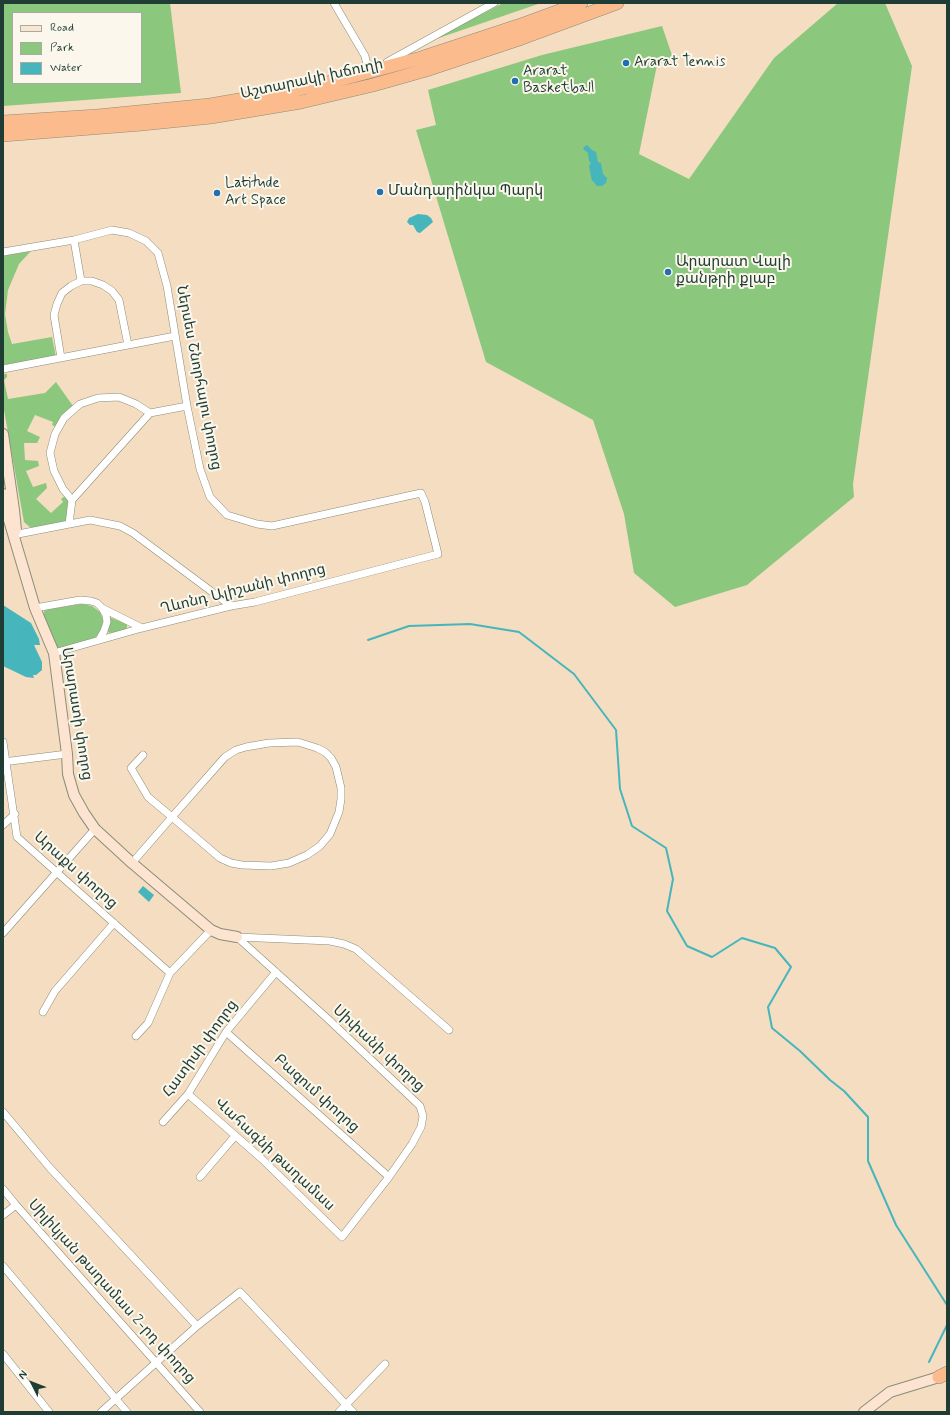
<!DOCTYPE html>
<html>
<head>
<meta charset="utf-8">
<style>
	body { margin:0 }
	#map { position:relative; width:950px; height:1415px; overflow:hidden; background:#f5ddc1; font-family:Mynerve,sans-serif }
	canvas { display:block }
	.frame { position:absolute; inset:0; border:4px solid #1f3d34; pointer-events:none }
	.legend { position:absolute; left:12px; top:12px; width:130px; height:72px; box-sizing:border-box; background:#fbf7ec; border:1px solid #a3ada2; margin:0; padding:5px 7px; list-style:none; font-size:12px; color:#1f3d34 }
	.legend li { display:flex; align-items:center; gap:8px; height:20px }
	.legend b { width:20px; border:1px solid #a3ada2 }
	.north { position:absolute; left:12px; top:1363px; width:40px; height:40px; -webkit-text-stroke:3px #fbf7ec; paint-order:stroke; rotate:312deg; font-size:11px; font-weight:700; line-height:16px; text-align:center; color:#1f3d34 }
	.north::after { content:''; display:block; margin:auto; width:14px; height:18px; background:#1f3d34; clip-path:polygon(50% 0,100% 100%,50% 72%,0 100%) }
</style>
</head>
<body>
<div id="map">
<canvas width="950" height="1415"></canvas>
<div class="frame"></div>
<ul class="legend">
<li><b style="height:5px;background:#fde4d1"></b>Road</li>
<li><b style="height:11px;background:#8bc87d"></b>Park</li>
<li><b style="height:11px;background:#46b5bc"></b>Water</li>
</ul>
<div class="north">N</div>
</div>
<script>
const context = document.querySelector('canvas').getContext('2d');
context.lineJoin = 'round';
function paint(path, color) { context.fillStyle = color; context.fill(path, 'evenodd'); }
const toPath = rows => new Path2D(rows.map(r => 'M' + r).join(''));
function stroke(path, color, width, dash) { context.strokeStyle = color; context.lineWidth = width; context.lineCap = dash ? 'butt' : 'round'; context.setLineDash(dash || []); context.stroke(path); }
function write(font, color, halo, rows, align = 'center') {
  context.font = font + ' Mynerve,"Noto Sans Armenian",sans-serif'; context.lineWidth = 4; context.setLineDash([]); context.textBaseline = 'middle'; context.strokeStyle = halo; context.fillStyle = color; for (const [text, x, y, turn = 0] of rows) {
    context.save(); context.translate(x, y); context.rotate((+turn || 0) * Math.PI / 180); context.textAlign = isNaN(turn) ? turn : align; if (halo) context.strokeText(text, 0, 0); context.fillText(text, 0, 0); context.restore();
  }
}
const green = toPath([
	[3,3,170,3,181,93,3,106],
	[13,13,141,13,141,83,13,83],
	[503,3,541,3,430,41],
	[838,3,885,3,912,66,853,484,854,497,747,585,675,607,634,573,624,514,593,420,486,362,416,130,436,125,428,90,542,55,662,26,673,58,657,65,639,154,689,179,774,58],
	[31,251,19,264,8,290,5,314,8,332,12,344,52,337,56,357,3,365,3,256],
	[4,374,7,374,7,377,4,380,8,399,45,393,56,382,73,406,56,427,52,425,53,422,35,415,27,431,40,437,37,443,24,443,25,460,38,461,39,466,26,471,33,487,46,483,47,488,36,499,51,513,63,502,61,499,65,496,70,501,66,522,31,528,24,522,4,410,3,397,3,375],
	[82,604,92,606,100,612,103,620,102,629,95,638,60,649,55,647,44,618,44,611,49,609],
	[109,617,127,624,127,627,126,630,110,633,108,632]
]);
const water = toPath([
	[587,145,592,150,596,152,598,162,601,163,603,174,607,178,606,183,602,186,597,186,593,181,592,181,589,166,591,163,589,161,588,153,583,149,584,147],
	[418,214,427,215,431,218,433,222,420,233,417,232,413,225,410,225,407,222,409,218],
	[3,605,31,623,39,639,40,645,34,645,42,662,42,670,36,675,33,675,34,678,26,677,3,666],
	[143,886,154,895,149,902,138,892]
]);
const stream = toPath([
	[368,640,409,626,470,624,519,632,574,674,616,730,620,789,632,826,666,848,673,879,667,911,687,946,712,957,742,938,775,948,791,967,768,1007,772,1028,800,1051,830,1080,844,1091,868,1117,868,1161,896,1225,947,1305],
	[929,1362,947,1325]
]);
const street = toPath([
	[334,3,365,56,369,73],
	[387,62,494,3],
	[74,240,81,281],
	[3,252,74,240,112,230,129,233,146,241,158,253,167,286,187,406,200,469,210,497,227,515,257,524,272,526,421,493,425,502,438,554,255,602,231,606,142,628,54,653],
	[61,358,54,315,57,304,62,293,71,286,81,281,92,281,103,285,112,291,119,300,128,345],
	[3,369,175,336],
	[72,500,63,489,54,471,50,453,55,434,64,418,80,404,98,398,119,397,136,404,150,413],
	[69,524,72,500,150,413,187,406],
	[13,535,90,520,120,526,133,533,231,606],
	[35,608,80,600,91,601,97,603,102,608,142,628],
	[99,640,104,631,107,622,106,615,102,608],
	[3,742,17,837,170,973],
	[3,762,67,754],
	[3,825,15,814],
	[132,863,172,817,225,757,236,750,246,747,269,743,298,742,317,748,325,752,331,758,336,767,341,788,341,799,339,812,330,834,320,846,307,855,289,863,271,866,242,865,231,863,220,858,172,817,148,797,131,768,143,755],
	[3,933,95,829],
	[237,937,330,941,344,944,356,949,449,1030],
	[43,1012,55,991,114,923],
	[226,1032,389,1177],
	[136,1036,148,1023,170,973,211,930],
	[188,1094,262,1159,342,1237,389,1177,412,1144,421,1127,423,1116,420,1106,328,1019,237,937],
	[3,1112,50,1168,197,1326],
	[163,1122,188,1094,226,1032,276,972],
	[200,1177,235,1136],
	[3,1189,16,1205,200,1412],
	[3,1215,16,1205],
	[3,1266,127,1412],
	[3,1354,49,1412],
	[101,1412,197,1326,240,1292,353,1412],
	[339,1412,385,1364]
]);
const secondary = toPath([
	[3,434,14,510,16,530],
	[3,494,6,510,35,608,54,653,67,754,68,774,74,795,84,813,95,829,132,863,211,930,220,934,237,937],
	[864,1412,890,1392,939,1377]
]);
const highway = toPath([
	[3,122,97,116,210,105,280,93,323,84,421,58,518,26,581,3],
	[3,135,142,124,211,117,301,102,373,85,426,70,522,38,617,3],
	[939,1377,947,1373]
]);
const markers = [
	[626,63,4,"#1f6fb2"],
	[515,81,4,"#1f6fb2"],
	[380,192,4,"#1f6fb2"],
	[217,193,4,"#1f6fb2"],
	[668,272,4,"#1f6fb2"]
];
const poiNames = [
	["Ararat Tennis",634,63],
	["Ararat",523,72],
	["Basketball",523,89],
	["Latitude",225,184],
	["Art Space",225,201],
	["Մանդարինկա Պարկ",388,192],
	["Արարատ Վալի",676,263],
	["քանթրի քլաբ",676,280]
];
const streetNames = [
	["Աշտարակի խճուղի",312,80,-12],
	["Ներսես Շնորհալու փողոց",198,378,79],
	["Ղևոնդ Ալիշանի փողոց",243,590,-14],
	["Արարատի փողոց",76,714,81],
	["Արաքս փողոց",75,871,42],
	["Հատիսի փողոց",201,1049,-54],
	["Սիփանի փողոց",378,1049,43],
	["Բազում փողոց",316,1094,42],
	["Վահագնի թաղամաս",274,1155,43],
	["Սիլիկյան թաղամաս 2-րդ փողոց",111,1292,48]
];
paint(green, '#8bc87d');
paint(water, '#46b5bc');
stroke(stream, '#46b5bc', 2);
stroke(street, '#8a8d7a', 8);
stroke(secondary, '#8a8d7a', 12);
stroke(highway, '#8a8d7a', 14);
stroke(street, '#fff', 7);
stroke(secondary, '#fde4d1', 10);
stroke(highway, '#fbbb8c', 13);
for (const [x, y, r, color] of markers) { const dot = new Path2D(); dot.arc(x, y, r, 0, 2 * Math.PI); context.fillStyle = color; context.fill(dot); stroke(dot, '#fbf7ec', 1.5); }
write('15px', '#1f3d34', '#fbf7ec', poiNames, 'left');
write('15px', '#1f3d34', '#fbf7ec', streetNames);
</script>
</body>
</html>
